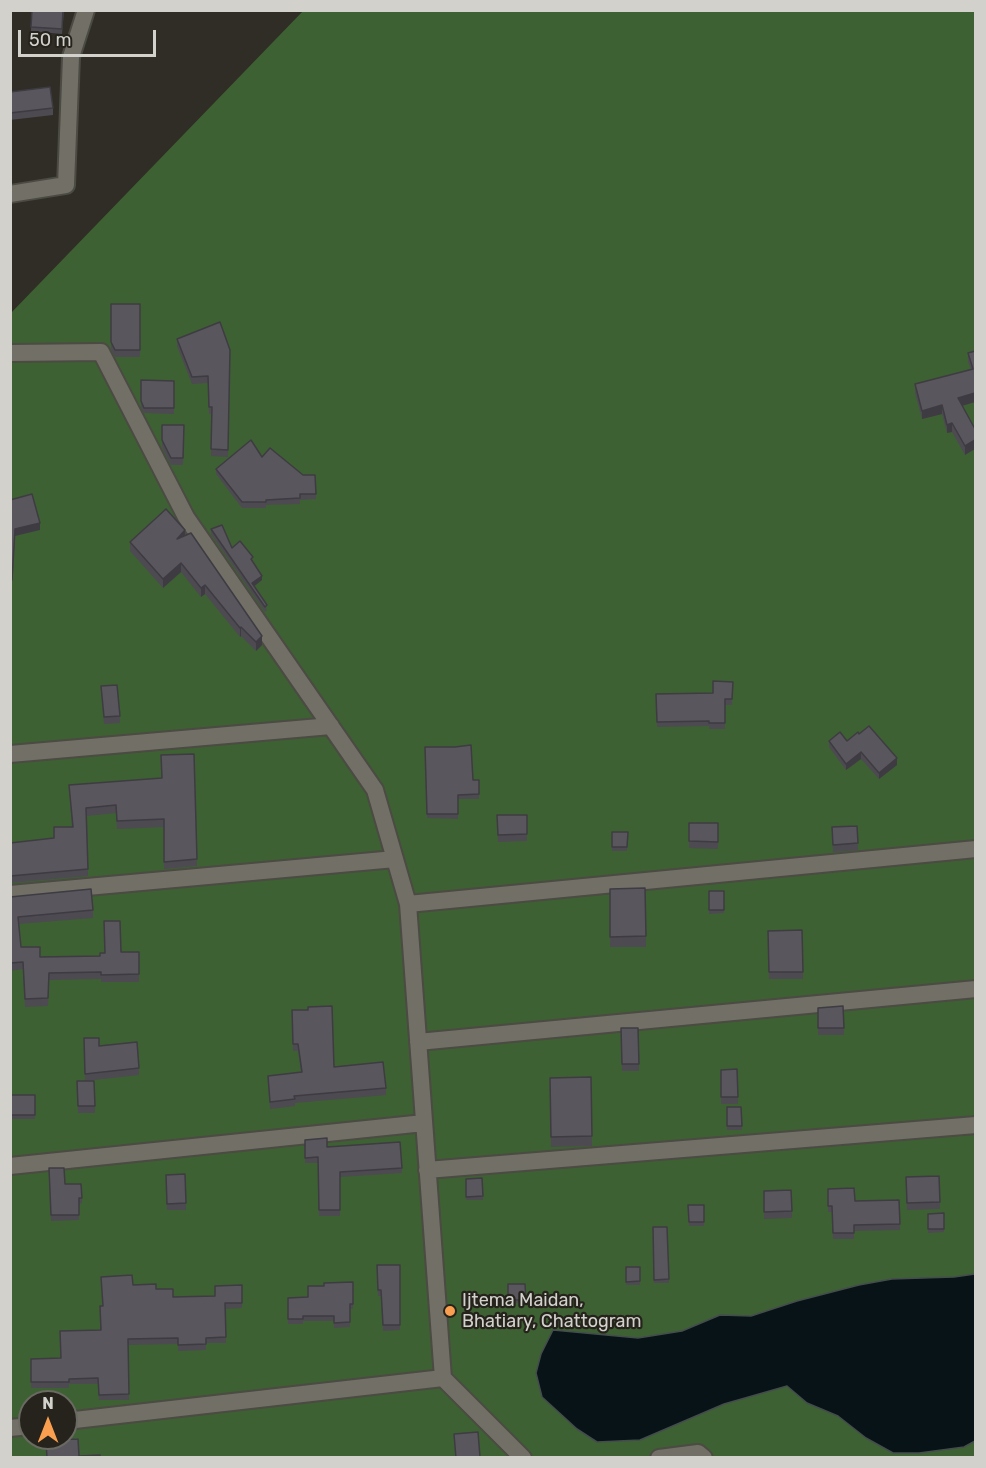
<!DOCTYPE html>
<html>
<head>
<meta charset="utf-8">
<style>
	body { margin:0 }
	#map { position:relative; width:986px; height:1468px; overflow:hidden; background:#2f2d25; font-family:Rubik,sans-serif }
	canvas { display:block }
	.frame { position:absolute; inset:0; border:12px solid #d2d1cc; pointer-events:none }
	.north { position:absolute; left:18px; top:1390px; width:60px; height:60px; box-sizing:border-box; background:#25231c; border:2px solid #6a6962; border-radius:50%; rotate:0deg; font-size:16px; font-weight:700; line-height:24px; text-align:center; color:#d2d1cc }
	.north::after { content:''; display:block; margin:auto; width:21px; height:27px; background:#fa9f4f; clip-path:polygon(50% 0,100% 100%,50% 72%,0 100%) }
	.scale { position:absolute; left:18px; top:30px; width:138px; height:27px; box-sizing:border-box; border:3px solid #d2d1cc; border-top:0; padding-left:8px; font-size:18px; line-height:21px; white-space:nowrap; color:#d2d1cc; -webkit-text-stroke:4px #25231c; paint-order:stroke }
</style>
</head>
<body>
<div id="map">
<canvas width="986" height="1468"></canvas>
<div class="frame"></div>
<div class="north">N</div>
<div class="scale">50 m</div>
</div>
<script>
const context = document.querySelector('canvas').getContext('2d');
context.lineJoin = 'round';
function paint(path, color) { context.fillStyle = color; context.fill(path, 'evenodd'); }
const toPath = rows => new Path2D(rows.map(r => 'M' + r).join(''));
function stroke(path, color, width, dash) { context.strokeStyle = color; context.lineWidth = width; context.lineCap = dash ? 'butt' : 'round'; context.setLineDash(dash || []); context.stroke(path); }
function write(font, color, halo, rows, align = 'center') {
  context.font = font + ' Rubik,sans-serif'; context.lineWidth = 4.5; context.setLineDash([]); context.textBaseline = 'middle'; context.strokeStyle = halo; context.fillStyle = color; for (const [text, x, y, turn = 0] of rows) {
    context.save(); context.translate(x, y); context.rotate((+turn || 0) * Math.PI / 180); context.textAlign = isNaN(turn) ? turn : align; if (halo) context.strokeText(text, 0, 0); context.fillText(text, 0, 0); context.restore();
  }
}
const green = toPath([
	[303,11,975,11,975,1457,11,1457,10,314],
	[30,1402,66,1402,66,1438,30,1438]
]);
const water = toPath([
	[975,1274,975,1441,964,1447,919,1453,893,1453,866,1438,838,1416,807,1403,787,1386,724,1404,640,1440,597,1442,577,1429,542,1397,536,1373,541,1354,553,1330,638,1338,682,1331,720,1315,751,1316,797,1301,859,1285,892,1279,954,1277,975,1274]
]);
const minor = toPath([
	[10,194,66,185,71,57,86,10],
	[10,353,101,352,186,517,375,790,408,904],
	[10,754,331,726],
	[10,894,395,859],
	[418,1042,976,989],
	[10,1166,424,1123],
	[427,1170,976,1125],
	[66,1421,443,1378],
	[10,1428,30,1426],
	[523,1458,443,1378,408,904,976,849],
	[659,1458,698,1453,704,1458]
]);
const wall = toPath([
	[32,10,64,10,62,34,31,31],
	[10,92,53,108,53,115,10,120],
	[111,304,140,304,140,357,115,357,111,349],
	[177,339,230,350,228,457,211,456,212,414,209,414,208,383,192,384,177,346],
	[975,351,975,402,962,406,975,429,965,455,952,432,947,433,942,414,922,419,915,393,915,384,971,369,968,362,968,353],
	[141,380,174,381,174,414,144,413,141,407],
	[162,425,184,425,183,465,171,465,162,447],
	[262,457,303,475,315,475,316,499,300,500,300,504,266,505,266,508,242,508,216,474,216,469],
	[211,529,232,548,253,562,262,580,254,586,267,610,265,612,211,534],
	[185,536,262,645,256,651,241,636,240,637,205,594,201,597,181,572,163,588,130,551,130,542],
	[733,682,732,705,725,705,725,729,709,729,709,726,657,727,656,694,713,693],
	[101,686,120,716,120,723,104,724],
	[829,741,847,741,897,765,879,779,861,759,846,770,829,747],
	[425,747,473,780,479,780,479,799,458,799,458,819,427,818],
	[194,754,197,866,164,869,164,827,117,829,116,813,87,816,88,876,10,883,10,843,54,838,72,827,69,785,161,778],
	[497,815,527,815,527,841,498,842],
	[689,823,718,823,718,849,689,848],
	[857,826,858,850,833,852,832,827],
	[612,832,628,832,627,851,612,851],
	[645,888,646,947,610,947,610,889],
	[709,891,724,891,724,913,709,914],
	[10,897,93,910,93,918,18,924,21,947,40,957,100,956,121,952,139,952,139,982,101,982,101,979,49,980,48,1006,25,1007,23,969,10,971],
	[802,930,803,979,769,979,768,931],
	[843,1006,844,1035,818,1035,818,1008],
	[292,1010,334,1067,386,1088,386,1095,295,1103,295,1106,270,1109,268,1076,301,1072,298,1051,293,1051],
	[621,1028,638,1028,639,1071,622,1071],
	[84,1038,139,1068,139,1075,85,1081],
	[737,1069,738,1104,721,1104,721,1070],
	[591,1077,592,1146,551,1147,550,1078],
	[77,1081,94,1081,95,1113,78,1113],
	[10,1095,35,1095,35,1119,10,1119],
	[727,1107,741,1107,742,1130,727,1130],
	[305,1140,402,1168,402,1173,340,1177,340,1216,319,1216,318,1163,305,1163],
	[49,1168,65,1184,81,1184,82,1203,79,1204,79,1220,51,1221],
	[185,1174,186,1210,167,1210,166,1175],
	[939,1176,940,1209,907,1210,906,1177],
	[482,1178,483,1200,466,1200,466,1179],
	[828,1189,855,1201,899,1200,900,1230,854,1231,854,1239,833,1239,832,1212,828,1212],
	[791,1190,792,1218,764,1219,764,1191],
	[688,1205,704,1205,704,1226,689,1226],
	[944,1213,944,1232,928,1233,928,1214],
	[653,1227,667,1227,669,1283,654,1283],
	[377,1265,400,1265,400,1330,383,1331,381,1296,378,1296],
	[626,1267,640,1267,640,1285,626,1285],
	[353,1282,353,1309,350,1309,350,1327,334,1328,334,1321,303,1321,303,1324,288,1324,288,1298,308,1297,324,1286],
	[508,1284,525,1284,526,1303,508,1303],
	[133,1285,156,1289,173,1297,215,1296,242,1285,242,1308,225,1309,226,1343,206,1343,206,1350,178,1351,178,1344,128,1345,129,1400,99,1400,98,1384,69,1384,69,1388,31,1388,31,1359,61,1358,100,1330,103,1306]
]);
const shadedWall = toPath([
	[975,393,975,402,958,407,958,398],
	[942,405,942,414,922,419,922,411],
	[952,423,952,432,947,433,947,425],
	[975,440,975,449,965,455,965,446],
	[40,523,40,530,15,536,12,587,15,529],
	[185,530,185,539,177,539],
	[181,563,181,572,163,588,163,579],
	[262,576,262,580,252,588,252,583],
	[205,585,205,594,201,597,201,588],
	[241,627,241,636,240,637,240,628],
	[262,636,262,645,256,651,256,642],
	[861,752,861,759,846,770,846,764],
	[897,758,897,765,879,779,879,773]
]);
const building = toPath([
	[32,10,63,10,62,29,31,27,32,10],
	[50,87,53,108,10,113,10,92,50,87],
	[111,304,140,304,140,350,115,350,111,342,111,304],
	[220,322,230,350,228,450,211,449,212,407,209,407,208,376,192,377,177,339,220,322],
	[975,351,975,393,958,398,975,429,975,440,965,446,952,423,947,425,942,405,922,411,915,384,973,369,968,353,975,351],
	[141,380,174,381,174,408,144,408,141,401,141,380],
	[162,425,184,425,183,458,171,458,162,440,162,425],
	[251,440,262,457,270,448,303,475,315,475,316,494,300,494,300,498,266,500,266,502,242,502,216,469,251,440],
	[32,494,40,523,15,529,12,580,10,580,10,500,32,494],
	[166,509,185,530,177,539,191,533,262,636,256,642,241,627,240,628,205,585,201,588,181,563,163,579,130,542,166,509],
	[222,525,232,548,240,541,253,557,251,559,262,576,252,583,267,605,265,607,211,529,222,525],
	[713,681,733,682,732,699,725,699,725,723,709,723,709,721,657,722,656,694,713,693,713,681],
	[117,685,120,716,104,717,101,686,117,685],
	[869,726,897,758,879,773,861,752,846,764,829,741,840,732,847,741,858,732,859,734,869,726],
	[471,745,473,780,479,780,479,794,458,795,458,814,427,814,425,747,455,747,471,745],
	[194,754,197,859,164,862,164,819,117,821,116,805,86,808,88,869,10,876,10,843,54,838,54,827,73,827,69,785,162,778,161,755,194,754],
	[497,815,527,815,527,834,498,835,497,815],
	[689,823,718,823,718,842,689,841,689,823],
	[857,826,858,843,833,845,832,827,857,826],
	[612,832,628,832,627,847,612,847,612,832],
	[645,888,646,936,610,937,610,889,645,888],
	[91,889,93,910,18,917,21,947,40,947,40,957,100,956,100,953,105,953,104,921,120,921,121,952,139,952,139,974,101,975,101,972,49,973,48,998,25,999,23,962,10,963,10,897,91,889],
	[709,891,724,891,724,910,709,910,709,891],
	[802,930,803,972,769,972,768,931,802,930],
	[332,1006,334,1067,383,1062,386,1088,294,1096,295,1099,270,1102,268,1076,302,1072,298,1044,293,1044,292,1010,308,1010,308,1007,332,1006],
	[843,1006,844,1028,818,1028,818,1008,843,1006],
	[621,1028,638,1028,639,1064,622,1064,621,1028],
	[84,1038,99,1038,99,1046,137,1042,139,1068,85,1074,84,1038],
	[737,1069,738,1097,721,1097,721,1070,737,1069],
	[591,1077,592,1136,551,1137,550,1078,591,1077],
	[77,1081,94,1081,95,1106,78,1106,77,1081],
	[10,1095,35,1095,35,1115,10,1115,10,1095],
	[727,1107,741,1107,742,1126,727,1126,727,1107],
	[327,1138,327,1147,400,1142,402,1168,340,1172,340,1210,319,1210,318,1157,305,1158,305,1140,327,1138],
	[49,1168,64,1168,65,1184,81,1184,82,1198,79,1198,79,1215,51,1215,49,1168],
	[185,1174,186,1203,167,1204,166,1175,185,1174],
	[939,1176,940,1202,907,1203,906,1177,939,1176],
	[482,1178,483,1196,466,1197,466,1179,482,1178],
	[854,1188,855,1201,899,1200,900,1224,854,1225,854,1233,833,1233,832,1206,828,1206,828,1189,854,1188],
	[791,1190,792,1211,764,1212,764,1191,791,1190],
	[688,1205,704,1205,704,1222,689,1222,688,1205],
	[944,1213,944,1229,928,1229,928,1214,944,1213],
	[653,1227,667,1227,669,1279,654,1280,653,1227],
	[377,1265,400,1265,400,1325,383,1325,381,1290,378,1290,377,1265],
	[626,1267,640,1267,640,1281,626,1282,626,1267],
	[132,1275,133,1285,156,1284,156,1289,173,1289,173,1297,215,1296,215,1286,242,1285,242,1303,225,1303,226,1337,206,1338,206,1344,178,1345,178,1338,128,1339,129,1394,99,1395,98,1378,69,1379,69,1382,31,1382,31,1359,61,1358,60,1331,101,1330,100,1306,103,1306,101,1277,132,1275],
	[353,1282,353,1304,350,1304,350,1322,334,1323,334,1316,303,1316,303,1319,288,1319,288,1298,308,1297,308,1286,324,1286,324,1283,353,1282],
	[508,1284,525,1284,526,1300,508,1300,508,1284],
	[478,1432,480,1457,456,1458,454,1434,478,1432],
	[78,1439,79,1456,100,1455,100,1458,47,1458,46,1440,78,1439]
]);
const markers = [
	[450,1311,6,"#fa9f4f"]
];
const poiNames = [
	["Ijtema Maidan,",462,1301],
	["Bhatiary, Chattogram",462,1322]
];
paint(green, '#3e6133');
paint(water, '#071317');
stroke(water, '#444c4d', 1.5);
stroke(minor, '#4b4a43', 20);
stroke(minor, '#716f66', 16);
paint(wall, '#4d4a51');
paint(shadedWall, '#3e3c42');
paint(building, '#59565e');
stroke(building, '#3e3c42', 1.5);
for (const [x, y, r, color] of markers) { const dot = new Path2D(); dot.arc(x, y, r, 0, 2 * Math.PI); context.fillStyle = color; context.fill(dot); stroke(dot, '#25231c', 2); }
write('18px', '#d2d1cc', '#25231c', poiNames, 'left');
</script>
</body>
</html>
